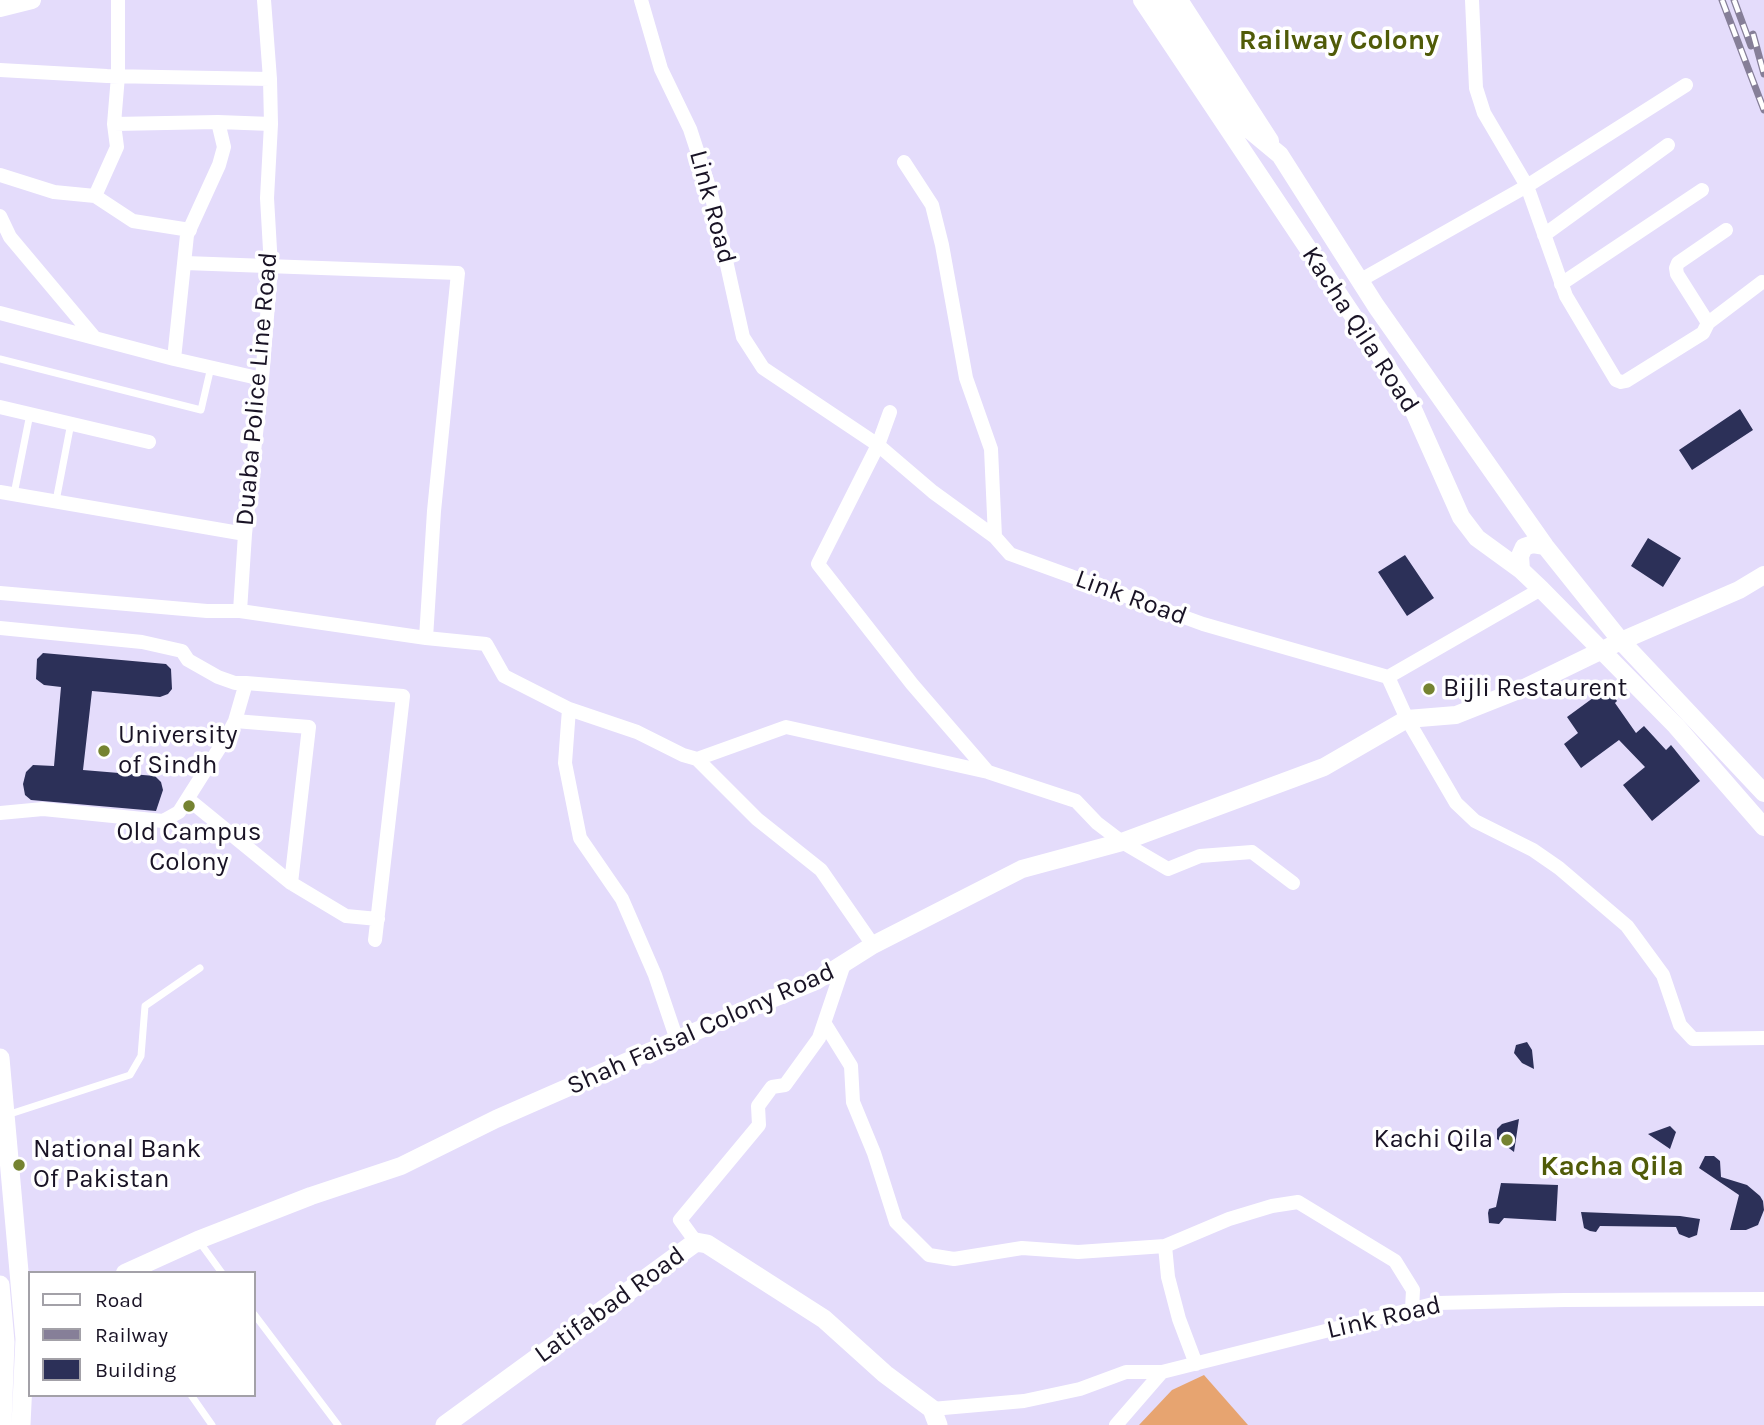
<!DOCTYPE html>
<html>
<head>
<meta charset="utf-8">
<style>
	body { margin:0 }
	#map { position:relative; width:1764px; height:1425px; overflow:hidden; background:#e4dcfb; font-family:Karla,sans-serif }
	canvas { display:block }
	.legend { position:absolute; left:28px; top:1271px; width:228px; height:126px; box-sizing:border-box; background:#fff; border:2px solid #a3a1a8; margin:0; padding:9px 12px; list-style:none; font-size:21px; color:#191325 }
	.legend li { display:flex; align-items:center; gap:14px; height:35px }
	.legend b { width:35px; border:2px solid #a3a1a8 }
</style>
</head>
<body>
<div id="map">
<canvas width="1764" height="1425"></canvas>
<ul class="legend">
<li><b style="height:9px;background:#fff"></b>Road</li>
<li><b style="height:9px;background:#867f98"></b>Railway</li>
<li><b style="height:19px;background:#2c3058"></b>Building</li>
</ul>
</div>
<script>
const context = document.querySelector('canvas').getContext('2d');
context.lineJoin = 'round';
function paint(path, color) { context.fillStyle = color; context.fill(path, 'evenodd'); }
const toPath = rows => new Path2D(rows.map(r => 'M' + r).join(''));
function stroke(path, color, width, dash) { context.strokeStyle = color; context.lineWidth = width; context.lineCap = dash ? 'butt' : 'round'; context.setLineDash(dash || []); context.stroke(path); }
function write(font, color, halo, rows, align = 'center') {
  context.font = font + ' Karla,sans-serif'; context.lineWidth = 7; context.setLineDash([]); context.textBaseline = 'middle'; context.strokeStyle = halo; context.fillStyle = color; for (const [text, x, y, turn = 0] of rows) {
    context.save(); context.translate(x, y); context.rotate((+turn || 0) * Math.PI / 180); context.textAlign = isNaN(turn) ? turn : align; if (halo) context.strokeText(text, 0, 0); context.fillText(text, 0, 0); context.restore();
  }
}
const green = toPath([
	[1204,1375,1248,1425,1139,1425,1172,1390]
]);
const building = toPath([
	[1740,409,1753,430,1692,470,1679,450],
	[1648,538,1681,558,1663,587,1631,566],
	[1405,555,1434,598,1407,616,1378,572],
	[43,653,166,664,171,669,172,689,168,694,160,697,92,691,83,770,155,776,161,782,163,790,156,811,31,800,25,795,23,784,26,772,33,765,54,766,61,687,44,685,36,679,37,659],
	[1608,687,1617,701,1615,703,1636,733,1644,726,1666,750,1671,745,1700,781,1652,821,1623,785,1645,767,1619,740,1581,768,1564,744,1578,733,1567,717],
	[1527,1042,1532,1050,1534,1069,1522,1063,1514,1053,1516,1045],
	[1519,1119,1514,1152,1497,1139,1497,1129,1502,1124],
	[1670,1126,1676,1132,1670,1149,1648,1134],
	[1705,1156,1714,1156,1720,1161,1721,1177,1747,1185,1760,1196,1763,1201,1764,1210,1758,1225,1746,1230,1730,1230,1739,1195,1699,1168],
	[1501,1183,1558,1185,1556,1221,1504,1218,1499,1224,1489,1223,1488,1213,1489,1209,1496,1207],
	[1581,1212,1680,1216,1700,1219,1697,1235,1689,1238,1679,1234,1676,1227,1600,1226,1596,1232,1590,1231,1584,1228]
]);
const service = toPath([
	[0,359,201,410,211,367],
	[14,494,30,414],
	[56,501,71,423],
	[7,1115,130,1075,141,1056,145,1006,200,968],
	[198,1240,222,1273],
	[254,1314,338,1425],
	[191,1395,212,1425]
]);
const minor = toPath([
	[641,0,661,69,690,129,711,193,743,337,763,368,878,445,933,492,995,537,1010,554,1203,624,1388,677,1407,719,1456,803,1475,821,1533,850,1559,868,1627,926,1663,975,1680,1025,1693,1039,1764,1038],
	[1472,0,1476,88,1484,113,1527,186,1686,85],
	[0,70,107,76,270,79],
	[114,124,218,122,271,124],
	[904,162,932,205,942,245,966,378,991,449,995,537],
	[0,175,54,192,95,196,117,147,114,124,118,76,118,0],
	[95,196,133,221,190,230],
	[0,216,10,237,94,337],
	[1544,235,1668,145],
	[185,263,458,273,434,511,426,638,486,644,504,676,569,709,565,763,580,838,622,899,655,975,677,1040],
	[1359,281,1527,186,1566,296,1616,380,1621,382,1626,381,1703,333,1708,323,1762,282],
	[1561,284,1702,190],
	[0,313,174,359,262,379],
	[1708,323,1677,274,1676,268,1678,263,1726,230],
	[174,359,187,235,219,165,224,147,218,122],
	[0,407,149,442],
	[890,412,878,445,818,564,912,684,988,772],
	[0,492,245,534],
	[0,593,207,611,240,611,426,638],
	[240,611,245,534,262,379,271,267,267,198,271,124,270,79,264,0],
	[0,628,142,642,182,651,188,660,218,677,235,683,246,683,235,721,227,736,179,812,163,821,43,809,0,813],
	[1388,677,1541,589],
	[246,683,403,696,375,940],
	[569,709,637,732,683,755,697,759,757,819,821,870,873,945],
	[235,721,309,727,291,883,346,916,378,919],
	[697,759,786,727,988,772,1076,801,1097,823,1122,842,1168,869,1200,856,1252,852,1293,883],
	[188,799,291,883],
	[825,1024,851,1066,853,1102,874,1153,896,1222,929,1255,954,1259,1022,1248,1078,1252,1165,1246,1229,1219,1272,1206,1298,1202,1395,1261,1413,1290,1412,1309],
	[696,1242,680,1220,759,1125,758,1106,772,1087,785,1085,819,1038,843,967],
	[1165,1246,1168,1277,1179,1319,1196,1364],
	[932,1409,1024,1401,1080,1389,1126,1372,1162,1372],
	[1116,1425,1162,1372,1437,1303,1565,1300,1764,1299]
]);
const tertiary = toPath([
	[1142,0,1408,398,1461,517,1477,538,1521,570,1541,589,1676,726,1764,827],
	[1161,0,1245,126,1280,155,1376,306,1545,546,1621,641,1764,793],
	[1179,0,1270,141],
	[0,8,32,0],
	[1521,570,1520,556,1524,547,1533,544,1545,546],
	[125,1273,198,1240,311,1196,401,1166,496,1119,740,1012,816,981,873,945,1022,869,1122,842,1324,767,1407,719,1456,715,1524,688,1621,641,1739,590,1764,575]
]);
const secondary = toPath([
	[0,1058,25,1339,21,1425],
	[0,1285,5,1342,2,1425],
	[445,1425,696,1242,707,1244,824,1319,885,1374,932,1409,938,1425]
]);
const rail = toPath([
	[1722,0,1764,110],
	[1734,0,1751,46],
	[1753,34,1764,74]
]);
const markers = [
	[1429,689,7,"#758331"],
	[104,751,7,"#758331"],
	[189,806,7,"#758331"],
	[1507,1140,7,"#758331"],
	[19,1165,7,"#758331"]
];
const streetNames = [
	["Link Road",712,207,75],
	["Kacha Qila Road",1360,330,57],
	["Duaba Police Line Road",257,389,-85],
	["Link Road",1131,598,20],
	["Shah Faisal Colony Road",701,1029,-24],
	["Latifabad Road",610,1305,-36],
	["Link Road",1384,1318,-13]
];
const poiNames = [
	["Bijli Restaurent",1443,689],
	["University",118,736],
	["of Sindh",118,766],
	["Old Campus",189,833,"center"],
	["Colony",189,863,"center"],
	["Kachi Qila",1493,1140,"right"],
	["National Bank",33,1150],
	["Of Pakistan",33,1180]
];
const neighbourhoodNames = [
	["Railway Colony",1339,41],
	["Kacha Qila",1612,1167]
];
paint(green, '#e7a470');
paint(building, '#2c3058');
stroke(service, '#fff', 7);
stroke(minor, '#fff', 14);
stroke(tertiary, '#fff', 18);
stroke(secondary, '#fff', 19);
stroke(rail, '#867f98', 7);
stroke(rail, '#fff', 4.5, [13]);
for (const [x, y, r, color] of markers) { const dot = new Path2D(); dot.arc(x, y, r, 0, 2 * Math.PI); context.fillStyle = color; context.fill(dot); stroke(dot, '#fff', 2.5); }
write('26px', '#191325', '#fff', streetNames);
write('26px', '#191325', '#fff', poiNames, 'left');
write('bold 28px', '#505b08', '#fff', neighbourhoodNames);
</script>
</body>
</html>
